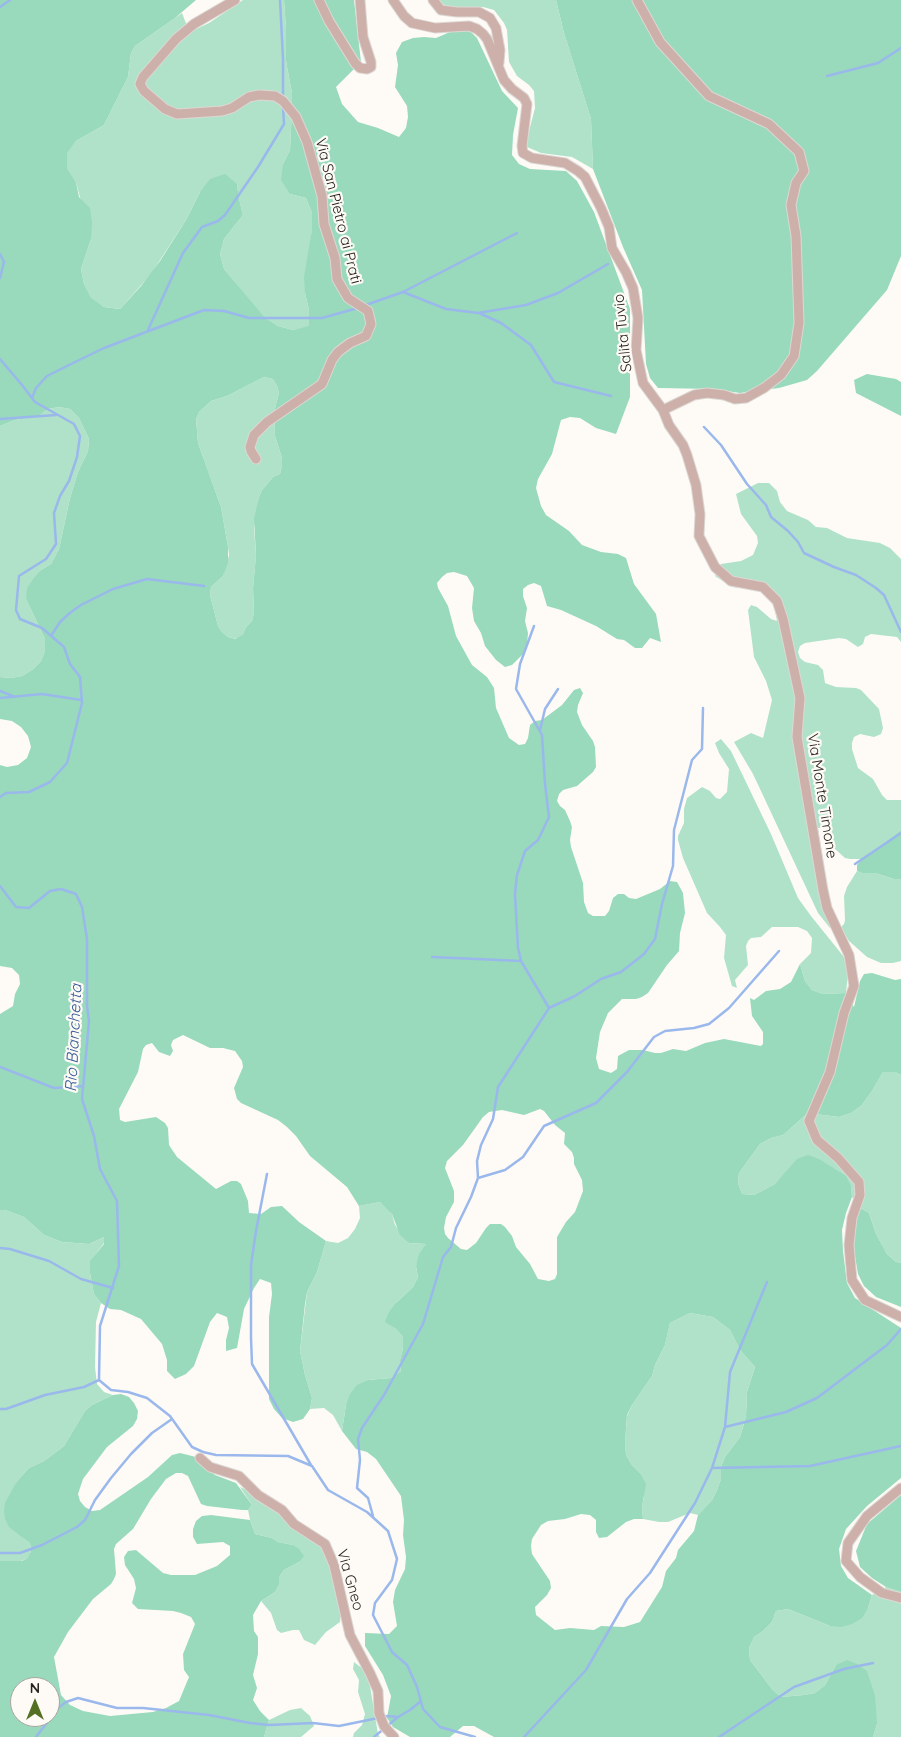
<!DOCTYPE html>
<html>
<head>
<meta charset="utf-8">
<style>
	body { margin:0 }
	#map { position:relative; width:901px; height:1737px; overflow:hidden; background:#fefbf7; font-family:Quicksand,sans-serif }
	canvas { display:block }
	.north { position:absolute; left:10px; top:1677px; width:50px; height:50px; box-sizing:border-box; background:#fefbf7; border:1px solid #a9a59f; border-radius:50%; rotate:0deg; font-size:14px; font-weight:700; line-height:20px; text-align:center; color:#29231c }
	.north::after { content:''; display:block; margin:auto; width:18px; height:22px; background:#547023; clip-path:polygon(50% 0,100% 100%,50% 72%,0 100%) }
</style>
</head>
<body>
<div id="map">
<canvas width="901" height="1737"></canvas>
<div class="north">N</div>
</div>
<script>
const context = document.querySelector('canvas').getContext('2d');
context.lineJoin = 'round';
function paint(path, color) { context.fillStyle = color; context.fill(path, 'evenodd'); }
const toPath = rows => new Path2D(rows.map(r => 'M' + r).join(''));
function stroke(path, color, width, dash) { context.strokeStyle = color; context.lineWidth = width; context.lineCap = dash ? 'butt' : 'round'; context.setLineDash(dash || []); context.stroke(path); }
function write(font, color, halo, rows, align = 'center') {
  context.font = font + ' Quicksand,sans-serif'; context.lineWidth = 4.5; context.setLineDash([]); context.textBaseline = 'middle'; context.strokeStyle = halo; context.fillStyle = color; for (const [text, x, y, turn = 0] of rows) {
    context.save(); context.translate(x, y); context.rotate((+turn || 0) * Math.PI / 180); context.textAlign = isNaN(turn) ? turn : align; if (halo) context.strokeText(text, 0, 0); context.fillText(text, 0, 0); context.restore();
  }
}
const green = toPath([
	[243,0,284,0,286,28,286,61,292,93,292,109,290,150,283,164,290,194,306,198,312,213,312,229,305,293,309,310,309,327,293,330,278,326,264,318,224,269,220,254,224,239,243,215,239,199,237,184,200,192,186,220,151,274,120,309,104,307,91,299,84,284,81,269,91,239,76,182,66,169,66,153,76,141,104,125,128,77,131,53,135,46,182,13,187,26,196,29,209,23],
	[435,0,556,0,564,33,591,119,593,169,572,157,541,153,527,147,527,139,535,108,534,91,529,85,517,76,509,62,507,30,504,23,494,10,483,7,451,7,436,2],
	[264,377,273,379,277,386,279,393,274,412,275,436,282,458,282,466,280,474,273,477,262,490,259,497,254,528,256,555,253,588,254,613,252,621,246,627,243,634,237,639,228,637,222,632,218,626,210,595,211,587,223,576,229,555,228,547,221,507,198,443,196,419,199,412,211,401,227,396],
	[59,407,70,409,79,418,89,439,88,451,78,472,70,498,59,549,51,564,41,570,26,599,45,639,45,651,41,661,32,670,22,676,11,678,0,677,0,426,15,420,39,416,48,409],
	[758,483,769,483,777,491,780,502,787,511,808,520,816,527,827,528,847,538,880,543,890,548,901,559,901,642,897,637,871,634,865,637,863,644,858,647,846,639,839,638,805,643,800,646,798,652,800,658,805,662,818,665,823,670,825,683,836,687,856,688,861,690,879,709,883,728,881,734,874,737,860,734,854,737,852,743,852,749,858,768,873,779,882,795,887,800,901,800,901,830,862,859,850,859,845,858,834,848,831,830,827,828,818,828,830,904,841,927,844,924,845,920,844,896,847,887,857,871,862,873,875,873,894,879,901,879,901,961,893,963,881,963,867,957,849,941,841,928,830,928,818,913,753,774,734,742,751,733,763,738,772,700,766,681,754,657,748,610,751,605,757,607,771,619,777,621,774,606,768,596,757,590,732,587,715,576,721,564,741,561,753,555,758,543,757,536,741,514,736,494],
	[721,739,731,751,771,834,798,898,811,916,844,957,848,973,846,993,823,994,812,990,805,981,800,964,811,953,812,938,807,931,798,927,772,927,761,937,751,938,748,941,746,946,748,965,735,980,737,988,732,986,724,958,726,935,720,927,707,913,683,858,678,840,678,836,684,823,684,809,687,798,702,787,710,791,716,798,720,799,727,792,729,769,719,753,715,743],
	[883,1072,895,1072,901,1075,901,1263,896,1262,887,1254,876,1234,869,1213,859,1207,852,1197,851,1186,783,1176,775,1184,754,1195,742,1194,738,1183,739,1173,760,1144,771,1138,783,1135,808,1113,839,1117,851,1113,861,1106,872,1091],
	[380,1202,389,1210,392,1214,395,1225,409,1243,426,1244,416,1266,418,1277,413,1287,396,1303,395,1328,403,1337,403,1348,400,1360,401,1371,391,1378,368,1380,346,1405,342,1431,333,1415,324,1408,310,1409,312,1398,305,1375,300,1351,307,1292,317,1272,326,1241,338,1243,348,1238,355,1229,360,1218,359,1206],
	[0,1210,5,1210,24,1217,44,1235,62,1242,89,1244,104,1237,104,1243,90,1262,90,1273,94,1294,101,1303,96,1322,95,1367,97,1384,104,1392,113,1395,92,1405,85,1411,64,1446,44,1461,29,1468,17,1481,14,1488,23,1537,30,1543,31,1551,29,1558,21,1561,0,1561],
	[690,1313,713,1317,730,1330,740,1350,755,1367,747,1392,746,1416,740,1437,725,1457,721,1467,721,1479,717,1490,712,1500,698,1515,690,1513,668,1522,659,1522,643,1519,642,1507,644,1496,640,1473,632,1465,626,1455,625,1443,627,1416,632,1405,652,1376,655,1365,665,1345,670,1323],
	[240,1487,253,1493,282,1514,298,1532,321,1545,333,1572,341,1612,340,1622,326,1632,315,1645,304,1640,299,1630,293,1630,281,1633,277,1630,271,1613,261,1601,275,1592,279,1585,279,1577,284,1570,299,1562,293,1545,278,1542,272,1538,255,1534,250,1520,248,1510,252,1505],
	[886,1587,901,1592,901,1737,873,1737,877,1724,836,1665,825,1685,815,1693,804,1695,781,1697,772,1689,750,1660,749,1648,754,1637,763,1631,772,1622,776,1611,788,1609,830,1626,868,1608,872,1595],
	[354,1662,363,1669,370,1686,378,1734,380,1737,353,1737,354,1733,362,1725,365,1714,358,1692,359,1680,353,1669],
	[301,1708,310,1716,314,1726,301,1737,264,1737,269,1720,290,1710]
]);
const forest = toPath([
	[0,0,196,0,175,18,135,46,131,53,128,77,104,125,76,141,67,153,67,169,76,182,79,197,90,208,92,223,91,239,81,269,84,284,91,298,104,307,120,309,141,286,160,261,186,220,200,192,210,179,225,174,237,184,239,199,243,215,224,239,220,254,224,269,265,318,278,326,293,330,309,326,309,310,305,293,304,277,312,229,312,213,306,198,290,194,281,180,283,164,290,150,292,109,292,93,286,61,286,28,284,0,354,0,361,62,336,87,342,104,358,122,378,128,399,137,406,128,408,117,407,106,395,87,398,65,396,53,402,42,413,38,424,37,436,38,457,29,469,30,477,38,502,91,518,108,513,135,512,155,519,164,530,169,566,171,577,181,594,212,630,309,630,397,616,434,596,428,580,418,570,417,561,420,552,454,538,479,536,488,541,506,546,515,569,531,582,545,601,552,618,554,626,558,634,584,656,614,661,642,650,638,642,648,635,648,624,640,617,639,596,626,561,610,547,606,541,586,534,583,528,585,523,589,523,596,527,608,525,621,528,633,527,646,525,652,512,665,505,667,496,660,485,646,481,633,474,621,472,608,474,588,467,576,454,572,447,573,442,577,437,583,438,588,448,606,456,636,472,665,487,677,494,688,496,708,509,738,519,745,525,744,528,738,530,725,535,721,542,720,562,705,574,690,580,688,583,693,578,705,577,712,582,725,593,741,595,747,596,767,593,772,577,786,563,790,559,794,557,801,560,806,565,810,570,821,572,827,570,840,571,847,583,883,584,902,588,913,593,916,605,916,609,911,613,898,618,894,624,894,629,898,636,899,660,889,670,881,677,882,683,893,685,913,680,933,679,951,667,965,648,993,642,997,636,999,622,999,608,1013,600,1032,596,1058,599,1069,611,1073,617,1069,618,1056,629,1050,643,1050,655,1053,661,1053,673,1049,686,1051,705,1043,724,1039,761,1046,763,1044,763,1032,752,1016,750,998,754,1000,766,991,780,989,791,982,800,964,805,981,812,990,823,994,846,993,854,1007,860,981,864,974,872,973,895,980,901,979,901,1075,895,1072,883,1072,872,1091,861,1106,851,1113,839,1117,808,1113,783,1135,771,1138,760,1144,739,1173,738,1183,742,1194,754,1195,775,1184,797,1159,808,1155,819,1159,846,1176,851,1186,852,1197,846,1213,842,1230,843,1251,847,1283,855,1298,901,1328,901,1478,867,1506,846,1529,839,1549,841,1566,848,1578,872,1595,868,1608,862,1618,852,1624,841,1627,830,1626,788,1609,776,1611,772,1622,763,1631,754,1637,749,1648,750,1660,772,1689,781,1697,804,1695,815,1693,825,1685,836,1665,847,1660,857,1664,867,1671,875,1696,877,1724,873,1737,494,1737,474,1726,463,1726,450,1737,410,1737,393,1727,387,1718,391,1696,383,1675,365,1646,365,1633,389,1634,397,1626,393,1602,395,1590,405,1569,406,1557,403,1535,404,1520,401,1496,376,1459,367,1452,356,1449,342,1431,346,1405,350,1394,357,1385,368,1380,391,1378,401,1371,400,1360,403,1348,403,1337,395,1328,385,1322,389,1312,396,1303,413,1287,418,1277,416,1266,419,1254,426,1244,409,1243,400,1235,392,1214,380,1202,359,1206,347,1187,310,1156,296,1136,287,1127,278,1120,241,1103,237,1099,234,1088,243,1067,242,1061,235,1051,223,1048,210,1048,183,1035,173,1040,171,1045,173,1051,170,1056,159,1052,152,1043,146,1045,143,1049,138,1072,119,1109,120,1120,125,1122,156,1117,165,1123,168,1128,169,1145,177,1157,216,1189,231,1181,237,1181,241,1184,248,1201,249,1213,261,1214,271,1207,282,1206,299,1222,326,1241,317,1272,307,1292,305,1304,300,1351,305,1375,312,1398,310,1409,303,1419,293,1422,282,1418,274,1409,269,1399,269,1317,272,1294,271,1283,260,1279,254,1288,244,1309,237,1348,226,1351,226,1340,229,1328,227,1317,217,1313,210,1322,194,1366,186,1374,175,1379,167,1371,167,1360,162,1344,141,1319,121,1310,110,1309,101,1303,94,1294,90,1273,90,1261,104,1244,104,1237,89,1244,62,1242,44,1235,24,1217,5,1210,0,1210,0,1014,13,1006,15,994,20,984,19,975,12,968,0,966,0,765,7,767,18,765,27,758,31,747,28,736,21,727,12,721,0,719,0,677,11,678,22,676,32,670,41,661,45,651,45,639,26,599,27,588,34,578,41,570,51,564,59,549,70,498,78,472,88,451,89,439,79,418,70,409,59,407,48,409,39,416,15,420,0,426],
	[264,377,273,379,277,386,279,393,274,412,275,436,282,458,282,466,280,474,273,477,262,490,259,497,254,519,256,555,253,588,254,613,252,621,246,627,243,634,236,639,228,637,222,632,218,626,210,595,211,587,223,576,228,563,228,547,221,507,198,443,196,419,199,412,211,401,227,396],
	[540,1109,544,1111,555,1125,565,1133,564,1144,572,1152,574,1158,574,1164,582,1180,583,1191,575,1212,566,1222,557,1237,557,1274,555,1279,549,1281,538,1279,530,1264,516,1247,512,1236,505,1227,501,1224,490,1224,486,1228,476,1243,467,1250,461,1249,448,1238,445,1234,444,1228,446,1217,454,1202,454,1191,445,1168,447,1161,463,1145,483,1117,489,1112,502,1110,524,1115],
	[690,1313,713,1317,730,1330,740,1350,755,1367,747,1392,746,1416,743,1427,740,1437,725,1457,721,1467,721,1479,717,1490,712,1500,698,1515,694,1531,678,1550,676,1558,666,1571,662,1587,640,1622,624,1627,601,1626,594,1630,570,1628,555,1630,536,1615,535,1607,547,1595,551,1588,550,1581,532,1554,531,1546,532,1539,541,1525,548,1521,565,1519,581,1514,590,1515,596,1520,596,1532,599,1538,607,1537,626,1522,634,1519,643,1519,642,1507,646,1484,640,1473,632,1465,626,1455,625,1443,627,1415,632,1405,652,1376,655,1365,665,1345,670,1323],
	[556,0,901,0,901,256,887,290,817,371,807,380,779,388,740,393,713,389,658,388,650,378,646,364,642,290,623,247,593,169,591,119,564,33],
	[867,374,896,379,901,382,901,416,856,393,854,380],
	[901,830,901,879,894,879,875,873,862,873,857,871,857,865,862,859],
	[859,1207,869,1213,876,1234,887,1254,896,1262,901,1263,901,1307,876,1297,864,1286,858,1274,853,1245],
	[121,1394,129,1397,134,1403,138,1411,137,1419,133,1426,107,1447,83,1479,78,1494,80,1501,85,1507,92,1511,100,1510,148,1477,172,1455,180,1453,196,1457,215,1475,236,1483,252,1505,248,1510,242,1510,207,1506,201,1504,188,1476,182,1473,176,1473,166,1479,151,1499,133,1529,116,1544,114,1549,116,1574,114,1579,111,1584,93,1599,68,1632,54,1657,61,1695,70,1705,83,1711,110,1716,153,1712,166,1708,179,1701,189,1677,184,1670,183,1654,195,1624,191,1617,181,1613,173,1611,138,1609,132,1603,136,1588,134,1579,125,1565,124,1557,128,1551,136,1550,163,1573,171,1575,195,1575,217,1566,230,1555,230,1546,223,1542,197,1544,193,1537,193,1529,196,1521,202,1516,211,1515,250,1520,255,1534,272,1538,278,1542,293,1545,299,1549,304,1556,299,1562,284,1570,279,1577,279,1585,275,1592,261,1601,253,1615,254,1631,258,1637,258,1654,253,1675,257,1688,253,1700,260,1711,269,1720,264,1737,0,1737,0,1561,22,1561,28,1558,31,1551,30,1543,9,1527,5,1519,4,1511,5,1503,17,1481,29,1468,44,1461,64,1446,85,1411,92,1405,113,1395],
	[20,1687,50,1687,50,1717,20,1717],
	[901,1495,901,1592,886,1587,872,1578,860,1567,856,1551,867,1524]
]);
const stream = toPath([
	[280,0,283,59,283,98],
	[0,7,10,0],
	[827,76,878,63,901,48],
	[0,254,4,262,0,278],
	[403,292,446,309,478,313,526,305,558,293,608,264],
	[363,306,403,292,517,233],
	[479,313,501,323,531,345,554,382,611,396],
	[148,330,183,253,202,227,218,221,225,215,258,167,284,124,283,106],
	[0,359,22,385,35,402,74,424,80,436,77,457,69,481,60,496,54,513,56,544,46,559,19,576,16,610,20,619,42,628,64,647,70,664,80,677,82,703,67,763,50,782,29,792,6,793,0,797],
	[32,398,36,388,47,376,69,365,104,348,204,310,224,311,249,318,322,318,358,308],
	[0,419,56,415],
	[704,427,721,445,747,484,766,505,771,517,788,531,798,542,804,553,834,567,856,575,876,588,884,595,901,632],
	[534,626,520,664,516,689,542,735,545,784,549,817,538,840,525,851,517,875,515,894,518,948,521,961,549,1008],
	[51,636,60,622,71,612,81,605,113,589,147,579,204,586],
	[0,691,15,697],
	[0,698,42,694,81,700],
	[540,730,545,709,558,689],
	[855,864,901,833],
	[0,886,16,907,29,908,50,891,61,889,76,894,82,907,87,939,87,1006,89,1021,82,1099,94,1136,100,1169,117,1201,119,1266,100,1326,99,1380,111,1390,128,1392,147,1398,170,1416,192,1447,203,1452,216,1455,288,1456,312,1466,328,1490,367,1512,388,1531,397,1559,392,1580,375,1603,373,1615,392,1652,407,1665,417,1687,423,1709,440,1727,475,1737],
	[432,957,521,961],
	[0,1067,54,1088,83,1086],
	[267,1174,256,1231,251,1265,251,1338,252,1364,311,1465],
	[478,1178,505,1170,523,1157,544,1126,596,1103,627,1072,654,1037,665,1031,694,1028,709,1024,729,1008,779,951],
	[0,1248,10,1249,49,1261,81,1279,113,1288],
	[0,1409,6,1409,45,1395,84,1387,99,1380],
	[725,1427,786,1412,817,1398,887,1345,901,1329],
	[712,1468,810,1466,901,1446],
	[373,1516,368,1498,357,1488,360,1460,358,1439,362,1428,384,1395,423,1324,443,1257,451,1247,456,1228,471,1197,478,1178,477,1161,481,1145,493,1119,498,1087,549,1008,575,996,601,979,621,972,644,954,655,939,662,904,673,866,674,830,692,760,702,749,703,708],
	[0,1553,20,1553,42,1545,77,1527,85,1520,95,1500,111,1478,131,1454,152,1433,172,1419],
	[36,1737,58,1708,66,1702,78,1698,117,1708,143,1708,209,1715,250,1723,269,1725,313,1723,339,1726,388,1716,398,1717,410,1710,421,1701],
	[374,1737,398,1717],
	[524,1737,586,1670,627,1599,650,1573,695,1503,712,1468,725,1427,730,1372,767,1282],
	[719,1737,794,1687,844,1669,873,1663]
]);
const minor = toPath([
	[235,0,194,24,176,39,143,77,140,84,144,91,165,109,177,114,222,111,232,108,249,97,259,95,275,96,283,101,296,117,307,142,322,196,324,224,335,258,337,279,348,298,368,311,371,324,366,336,350,343,338,352,332,360,322,384,267,422,254,435,250,447,251,451,256,459],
	[319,0,329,21,355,63,360,68,367,69,371,67,371,62,363,37,360,0],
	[393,0,404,16,412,23,435,28,469,26,477,29,483,34,487,39,504,80,512,89,524,98,527,104,522,146,523,153,532,158,565,163,578,171,585,177,601,208,609,227,612,248,626,272,633,288,638,318,636,350,643,383,663,410],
	[433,0,441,10,457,12,479,12,490,18,496,28,500,50,499,63],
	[637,0,660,42,709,96,769,124,799,152,804,171,796,183,791,205,796,236,799,323,794,356,781,375,764,388,746,398,735,399,724,395,707,393,694,395,663,410,669,425,683,445,687,455,696,485,700,514,699,536,715,567,731,581,763,587,777,601,783,619,800,698,797,737,823,890,827,908,849,955,854,986,844,1013,830,1072,809,1121,817,1140,838,1158,859,1182,860,1195,852,1218,849,1245,852,1280,865,1300,901,1317],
	[200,1458,210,1467,239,1476,258,1495,282,1510,294,1524,325,1544,334,1565,350,1635,370,1673,378,1691,379,1713,384,1726,394,1737],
	[901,1488,867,1516,848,1543,846,1561,860,1577,882,1593,901,1598]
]);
const streetNames = [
	["Via San Pietro ai Prati",338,211,76],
	["Salita Tuvio",623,333,-96],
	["Via Monte Timone",822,796,81],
	["Via Gneo",350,1580,74]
];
const waterNames = [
	["Rio Bianchetta",74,1038,-87]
];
paint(green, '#b0e2c9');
paint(forest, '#98dabb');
stroke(stream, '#9ab8eb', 2.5);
stroke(minor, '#dcd8d4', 11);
stroke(minor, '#ceb0ab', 9);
write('15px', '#29231c', '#fefbf7', streetNames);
write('italic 16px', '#315593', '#fefbf7', waterNames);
</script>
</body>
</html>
